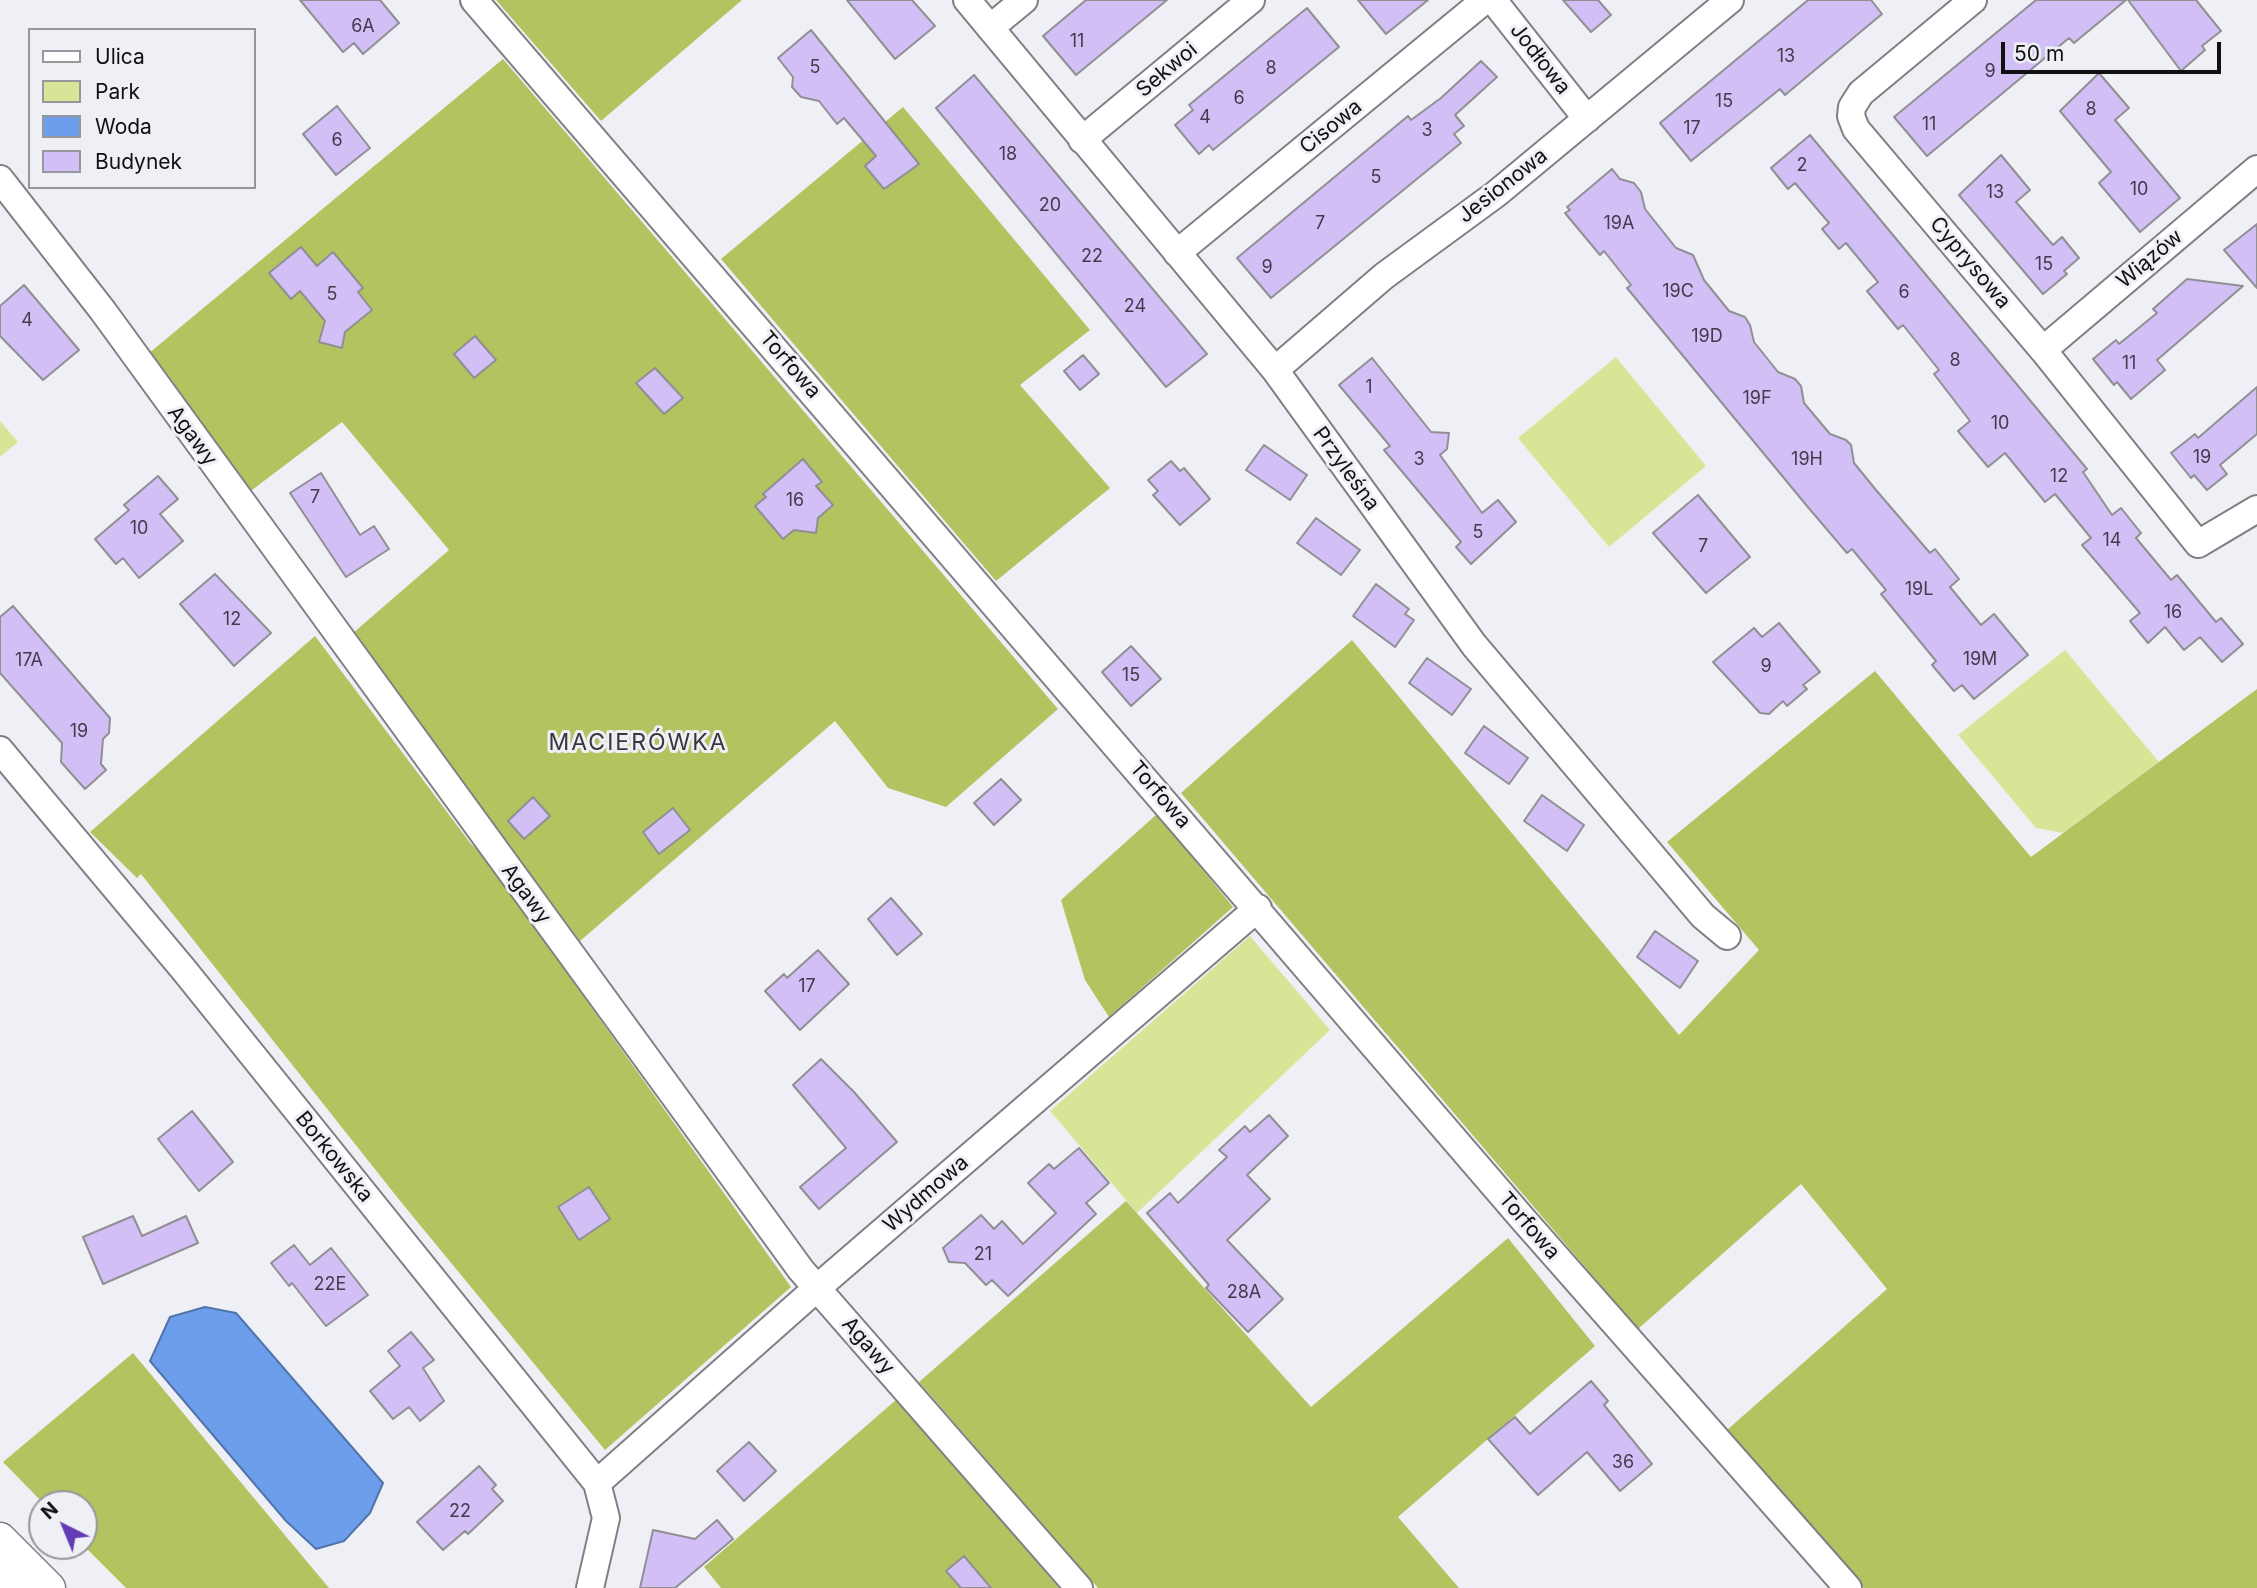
<!DOCTYPE html>
<html>
<head>
<meta charset="utf-8">
<style>
	body { margin:0 }
	#map { position:relative; width:2257px; height:1588px; overflow:hidden; background:#eff0f5; font-family:Inter,sans-serif }
	canvas { display:block }
	.legend { position:absolute; left:28px; top:28px; width:228px; height:161px; box-sizing:border-box; background:#eff0f5; border:2px solid #96979b; margin:0; padding:9px 12px; list-style:none; font-size:21px; color:#111113 }
	.legend li { display:flex; align-items:center; gap:14px; height:35px }
	.legend b { width:35px; border:2px solid #96979b }
	.north { position:absolute; left:28px; top:1490px; width:70px; height:70px; box-sizing:border-box; background:#eff0f5; border:2px solid #96979b; border-radius:50%; rotate:317deg; font-size:19px; font-weight:700; line-height:28px; text-align:center; color:#111113 }
	.north::after { content:''; display:block; margin:auto; width:24px; height:32px; background:#643cb4; clip-path:polygon(50% 0,100% 100%,50% 72%,0 100%) }
	.scale { position:absolute; left:2001px; top:42px; width:220px; height:32px; box-sizing:border-box; border:4px solid #111113; border-top:0; padding-left:9px; font-size:21px; line-height:24px; white-space:nowrap; color:#111113; -webkit-text-stroke:5px #eff0f5; paint-order:stroke }
</style>
</head>
<body>
<div id="map">
<canvas width="2257" height="1588"></canvas>
<ul class="legend">
<li><b style="height:9px;background:#fff"></b>Ulica</li>
<li><b style="height:19px;background:#d7e696"></b>Park</li>
<li><b style="height:19px;background:#6c9eeb"></b>Woda</li>
<li><b style="height:19px;background:#d2bff5"></b>Budynek</li>
</ul>
<div class="north">N</div>
<div class="scale">50 m</div>
</div>
<script>
const context = document.querySelector('canvas').getContext('2d');
context.lineJoin = 'round';
function paint(path, color) { context.fillStyle = color; context.fill(path, 'evenodd'); }
const toPath = rows => new Path2D(rows.map(r => 'M' + r).join(''));
function stroke(path, color, width, dash) { context.strokeStyle = color; context.lineWidth = width; context.lineCap = dash ? 'butt' : 'round'; context.setLineDash(dash || []); context.stroke(path); }
function write(font, color, halo, rows, align = 'center') {
  context.font = font + ' Inter,sans-serif'; context.lineWidth = 6; context.setLineDash([]); context.textBaseline = 'middle'; context.strokeStyle = halo; context.fillStyle = color; for (const [text, x, y, turn = 0] of rows) {
    context.save(); context.translate(x, y); context.rotate((+turn || 0) * Math.PI / 180); context.textAlign = isNaN(turn) ? turn : align; if (halo) context.strokeText(text, 0, 0); context.fillText(text, 0, 0); context.restore();
  }
}
const green = toPath([
	[1616,357,1706,466,1609,547,1518,438],
	[0,421,18,442,0,457],
	[2065,650,2159,762,2063,833,2036,828,1958,735],
	[1250,936,1330,1030,1137,1213,1050,1111]
]);
const forest = toPath([
	[496,0,742,0,601,121],
	[503,59,1058,709,946,807,888,788,835,721,580,941,353,633,449,550,342,422,248,493,148,354],
	[903,107,1090,330,1020,385,1110,488,996,581,721,259],
	[315,636,471,844,482,854,791,1287,605,1450,401,1202,141,874,137,878,90,832],
	[1352,640,1679,1035,1759,950,1667,842,1875,671,2031,857,2257,689,2257,1588,1864,1588,1727,1430,1887,1289,1801,1184,1638,1329,1181,793],
	[1157,814,1233,907,1109,1017,1085,980,1061,900],
	[1126,1201,1311,1407,1508,1238,1595,1346,1398,1517,1459,1588,1098,1588,919,1382],
	[133,1353,329,1588,126,1588,84,1546,84,1504,44,1504,3,1462],
	[897,1399,1059,1588,721,1588,704,1567]
]);
const water = toPath([
	[205,1307,236,1313,383,1483,370,1513,344,1541,316,1549,286,1521,150,1361,170,1317,205,1307]
]);
const building = toPath([
	[300,0,380,0,399,23,363,54,354,43,343,52,300,0],
	[847,0,912,0,935,26,895,59,847,0],
	[1086,0,1167,0,1076,75,1043,36,1086,0],
	[1358,0,1428,0,1386,34,1358,0],
	[1563,0,1598,0,1611,15,1591,32,1563,0],
	[1808,0,1871,0,1882,14,1785,95,1780,89,1691,161,1660,123,1808,0],
	[2036,0,2126,0,2074,43,2069,38,1927,156,1894,117,2036,0],
	[2128,0,2196,0,2221,31,2202,46,2205,50,2181,71,2128,0],
	[1307,8,1339,47,1213,150,1209,145,1199,154,1175,125,1193,110,1189,105,1307,8],
	[811,30,919,164,884,189,865,166,876,156,844,118,837,124,819,101,801,97,792,87,793,77,778,58,811,30],
	[1481,61,1497,77,1455,115,1464,126,1454,134,1461,143,1271,298,1237,258,1408,116,1411,120,1441,98,1481,61],
	[2099,73,2129,108,2115,120,2180,198,2140,232,2099,183,2111,172,2060,111,2099,73],
	[974,75,1207,354,1166,387,936,108,974,75],
	[337,106,370,148,336,175,303,134,337,106],
	[1810,135,2087,469,2083,472,2112,515,2121,508,2141,533,2136,538,2171,580,2177,575,2216,622,2221,618,2243,644,2222,662,2200,637,2184,650,2165,627,2148,643,2130,621,2140,613,2082,545,2091,538,2055,494,2045,502,2005,453,1988,467,1958,431,1970,421,1934,374,1939,370,1903,325,1898,329,1867,291,1878,282,1846,243,1839,249,1822,229,1829,223,1795,183,1788,189,1771,168,1810,135],
	[2001,155,2030,190,2016,202,2053,245,2062,237,2079,258,2064,271,2067,274,2043,294,1959,195,2001,155],
	[1612,169,1620,179,1634,183,1641,192,1645,209,1676,248,1693,255,1704,280,1729,311,1745,317,1750,325,1754,342,1778,372,1795,379,1801,386,1804,403,1830,434,1846,440,1851,445,1854,463,1876,490,1930,553,1935,549,1959,579,1950,587,1981,625,1994,614,2028,655,1974,699,1962,685,1954,691,1932,665,1936,661,1881,594,1886,590,1852,549,1847,553,1807,506,1627,288,1631,285,1604,251,1600,255,1565,213,1570,210,1567,207,1612,169],
	[2257,224,2257,288,2224,250,2257,224],
	[301,247,317,266,333,252,363,288,358,292,372,310,345,332,342,348,319,342,325,321,300,291,291,299,269,273,301,247],
	[2187,279,2243,286,2157,360,2165,370,2131,399,2117,382,2114,385,2093,359,2116,340,2119,344,2157,313,2153,309,2187,279],
	[24,285,79,350,43,380,0,336,0,306,24,285],
	[475,336,496,360,474,378,454,354,475,336],
	[1083,355,1099,374,1080,390,1064,371,1083,355],
	[1372,358,1431,432,1449,433,1447,449,1440,455,1482,513,1498,500,1516,522,1471,564,1456,547,1461,542,1384,450,1390,446,1339,385,1372,358],
	[655,368,683,398,664,414,636,383,655,368],
	[2257,387,2257,434,2220,465,2227,474,2207,490,2194,475,2191,478,2171,453,2195,434,2198,438,2257,387],
	[1264,445,1307,475,1290,500,1246,470,1264,445],
	[803,459,822,482,816,486,833,505,818,518,816,533,794,530,783,539,755,506,766,497,763,494,803,459],
	[1171,461,1180,471,1184,468,1210,499,1180,525,1153,495,1158,491,1148,480,1171,461],
	[321,473,360,535,374,526,389,549,346,577,290,493,321,473],
	[158,476,178,499,160,514,183,541,139,578,123,558,116,564,95,539,129,510,124,505,158,476],
	[1698,495,1750,557,1706,593,1653,533,1698,495],
	[1316,518,1360,550,1341,575,1297,543,1316,518],
	[215,574,271,633,234,666,180,604,215,574],
	[1376,584,1409,609,1405,614,1414,620,1395,647,1353,616,1376,584],
	[13,606,110,718,109,733,103,739,101,764,106,770,85,789,61,762,62,743,0,673,0,617,13,606],
	[1779,623,1820,672,1803,685,1807,689,1787,706,1783,701,1769,714,1760,713,1713,662,1754,628,1762,637,1779,623],
	[1131,646,1161,679,1131,706,1102,672,1131,646],
	[1427,658,1471,689,1452,715,1409,683,1427,658],
	[1484,726,1528,758,1509,784,1465,753,1484,726],
	[1001,779,1021,800,994,825,974,803,1001,779],
	[1542,795,1584,825,1567,851,1524,821,1542,795],
	[533,797,550,816,524,839,508,821,533,797],
	[673,808,690,830,659,854,643,832,673,808],
	[891,898,922,934,897,955,868,919,891,898],
	[1655,931,1698,961,1680,988,1637,957,1655,931],
	[818,950,849,984,800,1030,765,991,784,974,787,978,818,950],
	[821,1059,854,1092,897,1142,819,1209,800,1187,846,1148,793,1085,821,1059],
	[192,1111,233,1162,199,1191,158,1139,192,1111],
	[1269,1115,1288,1136,1247,1175,1270,1199,1227,1240,1283,1299,1248,1332,1206,1288,1209,1285,1147,1213,1170,1193,1178,1203,1227,1157,1219,1150,1245,1126,1250,1132,1269,1115],
	[1079,1148,1109,1183,1086,1203,1096,1214,1008,1296,992,1280,986,1285,965,1263,949,1262,943,1248,981,1215,994,1229,1002,1221,1023,1244,1056,1213,1028,1183,1049,1164,1054,1169,1079,1148],
	[589,1187,610,1219,579,1240,558,1207,589,1187],
	[133,1216,142,1236,186,1216,198,1243,103,1284,83,1237,133,1216],
	[294,1245,310,1265,331,1248,368,1295,326,1326,292,1283,289,1286,271,1263,294,1245],
	[411,1332,434,1360,423,1368,444,1401,420,1421,409,1407,393,1419,370,1391,400,1366,388,1351,411,1332],
	[1591,1381,1608,1401,1604,1405,1652,1464,1620,1491,1587,1452,1538,1495,1488,1439,1515,1417,1530,1434,1591,1381],
	[749,1442,776,1471,744,1501,717,1471,749,1442],
	[479,1466,496,1485,492,1489,503,1501,468,1534,465,1531,443,1550,417,1522,479,1466],
	[717,1520,733,1539,675,1588,640,1588,653,1530,695,1539,717,1520],
	[964,1556,991,1588,961,1588,946,1571,964,1556]
]);
const minor = toPath([
	[474,0,1521,1217,1848,1588],
	[967,0,1275,370,1474,645,1703,916,1727,936],
	[1493,0,1587,119],
	[1973,0,1861,93,1852,107,1851,116,1856,129,2043,350,2198,544,2257,509],
	[990,28,1024,0],
	[1082,140,1251,0],
	[0,179,103,311,801,1270,1079,1588],
	[1177,253,1485,0],
	[2043,350,2257,169],
	[1275,370,1384,276,1496,194,1730,0],
	[0,750,184,970,597,1483,606,1518,590,1588],
	[597,1483,817,1288,1258,908]
]);
const tertiary = toPath([
	[0,1539,49,1588],
	[0,1571,12,1588]
]);
const numberNames = [
	["6A",363,27],
	["11",1077,42],
	["13",1786,57],
	["5",815,68],
	["8",1271,69],
	["9",1990,72],
	["6",1239,99],
	["15",1724,102],
	["8",2091,110],
	["4",1205,118],
	["11",1929,125],
	["17",1692,129],
	["3",1427,131],
	["6",337,141],
	["18",1008,155],
	["2",1802,166],
	["5",1376,178],
	["10",2139,190],
	["13",1995,193],
	["20",1050,206],
	["7",1320,224],
	["19A",1619,224],
	["22",1092,257],
	["15",2044,265],
	["9",1267,268],
	["19C",1678,292],
	["6",1904,293],
	["5",332,295],
	["24",1135,307],
	["4",27,321],
	["19D",1707,337],
	["8",1955,361],
	["11",2129,364],
	["1",1369,388],
	["19F",1757,399],
	["10",2000,424],
	["19",2202,458],
	["3",1419,460],
	["19H",1807,460],
	["12",2059,477],
	["7",315,498],
	["16",795,501],
	["10",139,529],
	["5",1478,533],
	["14",2112,541],
	["7",1703,547],
	["19L",1919,590],
	["16",2173,613],
	["12",232,620],
	["19M",1980,660],
	["17A",29,661],
	["9",1766,667],
	["15",1131,676],
	["19",79,732],
	["17",807,987],
	["21",983,1255],
	["22E",330,1285],
	["28A",1244,1293],
	["36",1623,1463],
	["22",460,1512]
];
const streetNames = [
	["Jodłowa",1540,59,52],
	["Sekwoi",1167,70,-40],
	["Cisowa",1331,127,-39],
	["Jesionowa",1503,186,-38],
	["Wiązów",2150,259,-40],
	["Cyprysowa",1970,263,50],
	["Torfowa",790,365,49],
	["Agawy",192,436,54],
	["Przyleśna",1346,469,54],
	["Torfowa",1160,795,49],
	["Agawy",526,894,54],
	["Borkowska",334,1157,51],
	["Wydmowa",926,1194,-41],
	["Torfowa",1529,1226,49],
	["Agawy",868,1346,49]
];
const neighbourhoodNames = [
	["MACIERÓWKA",638,743]
];
paint(green, '#d7e696');
paint(forest, '#b3c360');
paint(water, '#6c9eeb');
stroke(water, '#5174aa', 2);
paint(building, '#d2bff5');
stroke(building, '#908f93', 2);
stroke(minor, '#7f8084', 30);
stroke(tertiary, '#7f8084', 35);
stroke(minor, '#fff', 26);
stroke(tertiary, '#fff', 32);
write('18px', '#413c4c', null, numberNames);
write('21px', '#111113', '#eff0f5', streetNames);
context.letterSpacing = '2px';
write('23px', '#36373a', '#eff0f5', neighbourhoodNames);
context.letterSpacing = '0px';
</script>
</body>
</html>
